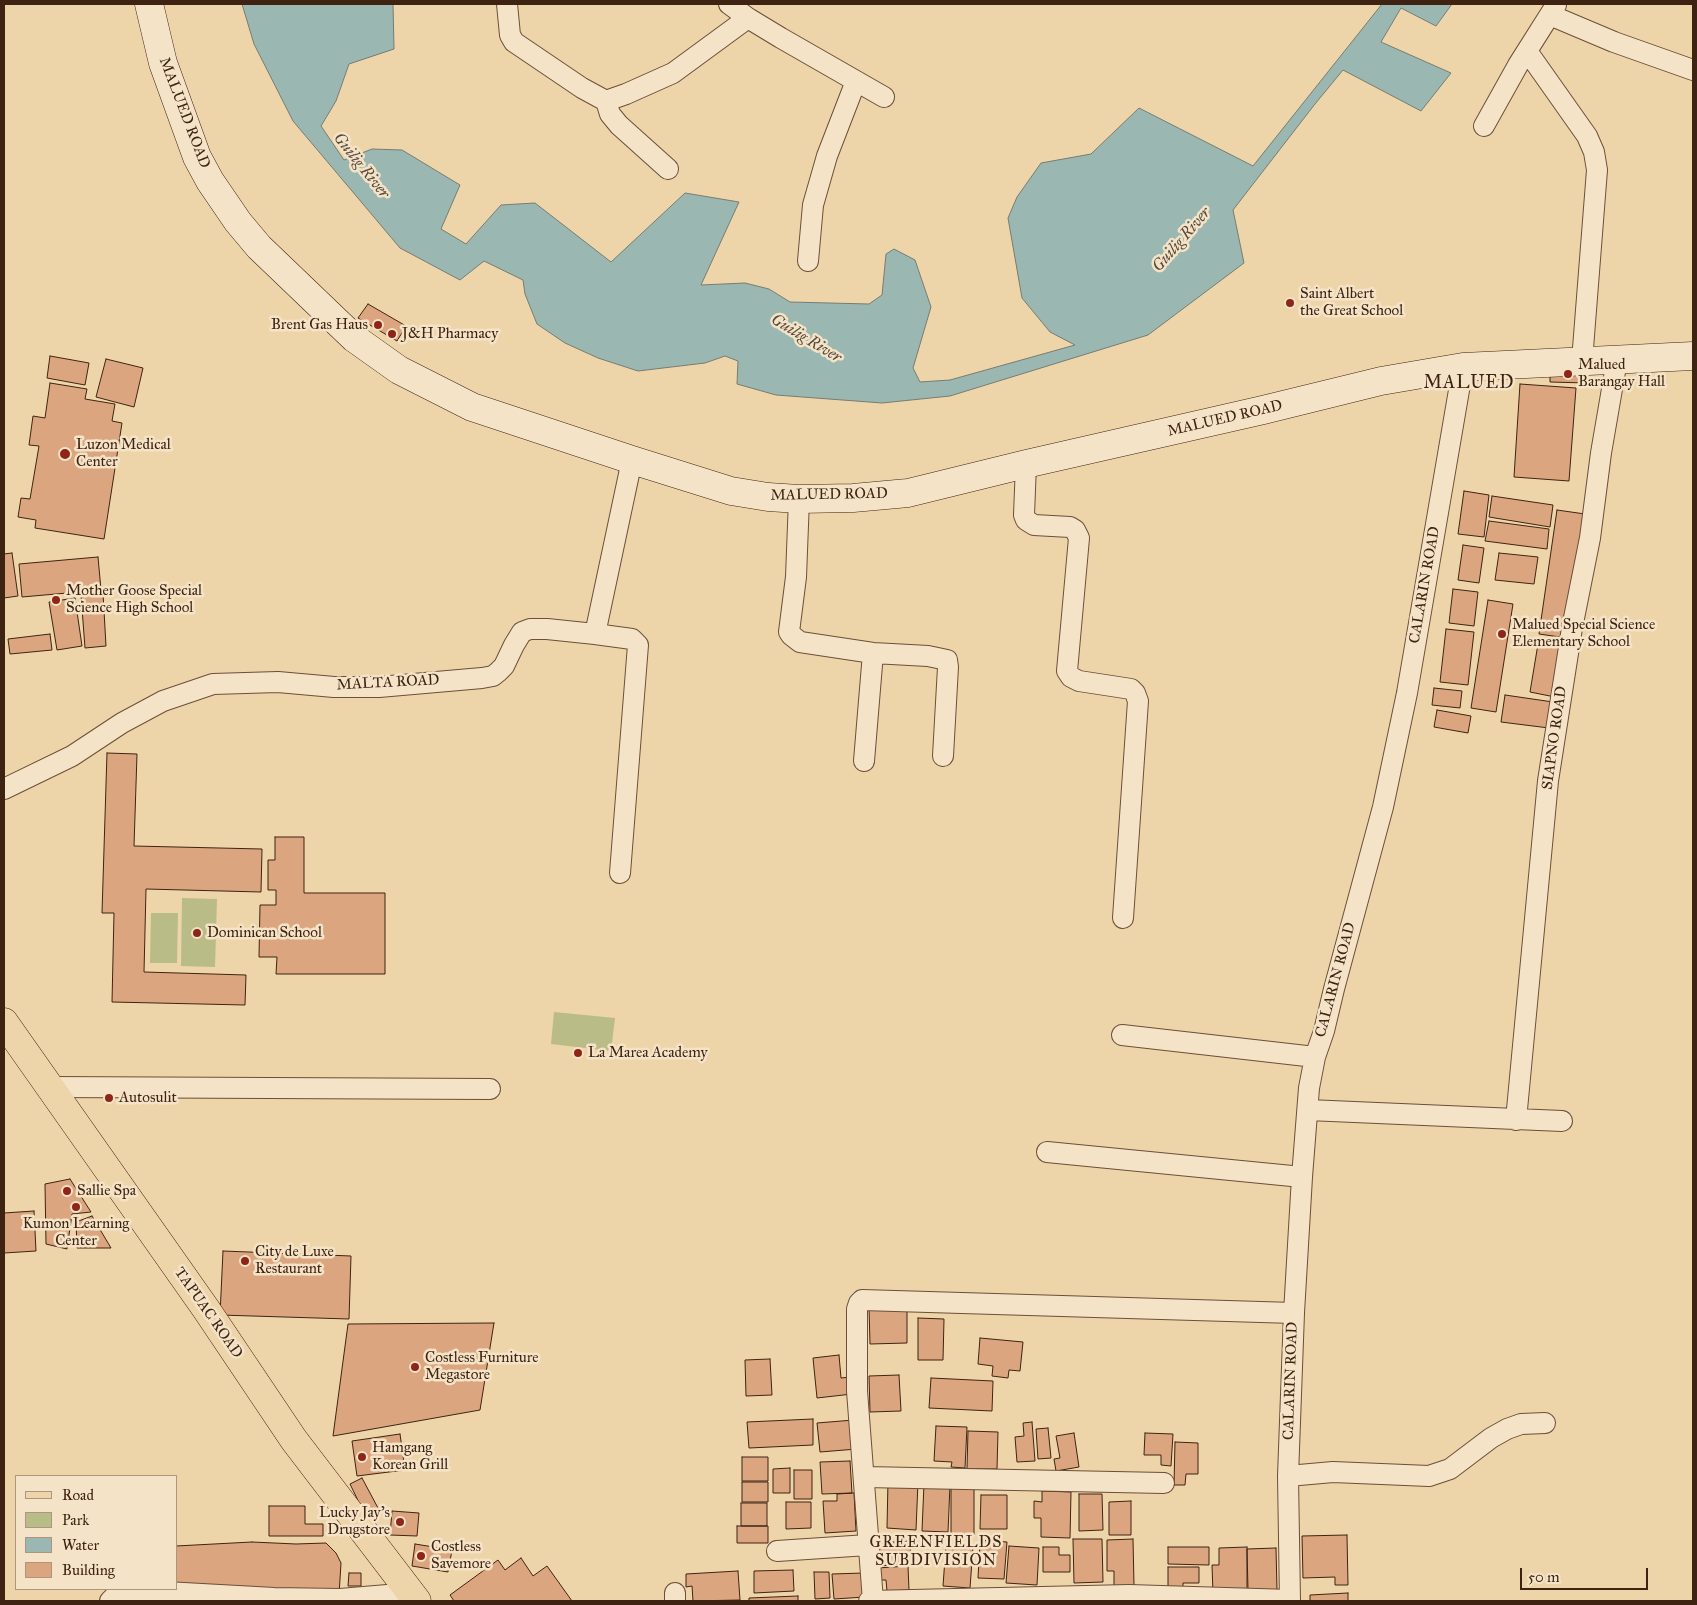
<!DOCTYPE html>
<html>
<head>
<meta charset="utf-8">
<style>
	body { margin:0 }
	#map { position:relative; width:1697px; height:1605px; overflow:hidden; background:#eed4a9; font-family:"IM FELL Great Primer",serif }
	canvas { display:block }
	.frame { position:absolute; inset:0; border:5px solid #3f2312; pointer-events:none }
	.legend { position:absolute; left:15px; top:1475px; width:162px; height:115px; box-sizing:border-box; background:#f4e3c7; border:1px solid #ac967f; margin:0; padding:6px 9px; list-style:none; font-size:15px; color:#3f2312 }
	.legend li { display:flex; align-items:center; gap:10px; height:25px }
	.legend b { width:25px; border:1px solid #ac967f }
	.scale { position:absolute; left:1520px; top:1568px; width:128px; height:22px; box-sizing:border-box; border:2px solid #3f2312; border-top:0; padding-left:6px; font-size:15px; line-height:18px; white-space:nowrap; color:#3f2312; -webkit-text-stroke:4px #f4e3c7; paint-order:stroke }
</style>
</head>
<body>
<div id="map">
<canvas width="1697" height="1605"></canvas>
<div class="frame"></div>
<ul class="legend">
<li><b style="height:6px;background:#eed4a9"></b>Road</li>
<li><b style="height:14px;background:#b9bc87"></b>Park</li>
<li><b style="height:14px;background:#9bb7b1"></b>Water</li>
<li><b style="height:14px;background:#dba67f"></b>Building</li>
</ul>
<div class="scale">50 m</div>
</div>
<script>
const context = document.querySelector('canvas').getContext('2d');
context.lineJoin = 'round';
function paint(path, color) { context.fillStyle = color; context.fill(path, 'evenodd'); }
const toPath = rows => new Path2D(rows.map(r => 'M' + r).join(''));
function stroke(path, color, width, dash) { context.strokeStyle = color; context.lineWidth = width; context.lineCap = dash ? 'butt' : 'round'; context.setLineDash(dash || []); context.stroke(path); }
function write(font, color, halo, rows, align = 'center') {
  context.font = font + ' "IM FELL Great Primer",serif'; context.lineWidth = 5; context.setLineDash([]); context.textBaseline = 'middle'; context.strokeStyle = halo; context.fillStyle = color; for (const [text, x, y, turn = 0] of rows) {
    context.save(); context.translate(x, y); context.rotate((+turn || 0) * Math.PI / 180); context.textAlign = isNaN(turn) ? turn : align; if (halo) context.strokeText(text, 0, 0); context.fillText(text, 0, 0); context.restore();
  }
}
const green = toPath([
	[182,898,217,899,215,967,181,966],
	[151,913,178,913,177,963,150,963],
	[554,1012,615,1018,611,1051,551,1044]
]);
const water = toPath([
	[242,4,393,4,394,49,349,64,336,101,321,126,344,160,372,149,402,150,460,185,441,229,466,244,501,205,535,203,611,262,685,193,739,202,701,285,745,283,769,289,790,302,869,304,882,295,886,254,894,249,915,260,931,307,913,368,920,382,950,380,1075,345,1050,332,1022,298,1008,218,1017,197,1041,163,1091,154,1139,108,1253,166,1382,4,1452,4,1436,26,1401,8,1381,42,1451,73,1421,111,1343,70,1315,104,1233,210,1244,263,1148,335,950,396,882,403,776,395,737,384,738,361,725,356,705,363,638,371,598,358,565,343,537,324,525,294,523,280,484,261,460,280,400,248,293,121,254,44,242,4]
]);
const building = toPath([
	[368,304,406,326,397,341,358,318,368,304],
	[50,356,89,363,85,385,47,378,50,356],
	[106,359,143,368,134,407,96,397,106,359],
	[1550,365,1587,366,1586,383,1550,382,1550,365],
	[50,383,87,389,85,399,115,404,112,421,122,423,104,539,35,528,36,520,18,517,21,498,30,499,39,446,29,445,33,416,45,418,50,383],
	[1520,384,1576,388,1569,481,1514,477,1520,384],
	[1464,491,1489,495,1484,537,1458,534,1464,491],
	[1492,496,1553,505,1550,527,1489,517,1492,496],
	[1557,510,1585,514,1567,638,1539,634,1557,510],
	[1489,521,1549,529,1547,549,1485,541,1489,521],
	[1463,545,1484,548,1479,583,1458,580,1463,545],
	[12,553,18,596,4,598,4,554,12,553],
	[1499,553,1538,557,1534,584,1495,580,1499,553],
	[98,557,101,590,22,597,19,564,98,557],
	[1453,589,1478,592,1474,626,1449,623,1453,589],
	[103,593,106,646,85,648,81,595,103,593],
	[75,598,82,646,57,650,49,602,75,598],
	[1488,600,1513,604,1496,712,1471,708,1488,600],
	[1446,629,1474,632,1468,685,1440,682,1446,629],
	[50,634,52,650,10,654,8,639,50,634],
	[1539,638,1564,643,1555,697,1530,692,1539,638],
	[1434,688,1462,691,1460,708,1432,705,1434,688],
	[1505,695,1553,702,1549,728,1501,722,1505,695],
	[1437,710,1471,716,1468,733,1434,727,1437,710],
	[107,753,137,754,134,846,262,849,261,892,146,889,144,972,246,975,245,1005,112,1002,114,913,102,913,107,753],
	[275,837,304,837,304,893,385,893,385,974,276,974,277,957,259,957,260,905,276,905,276,890,268,890,268,860,275,860,275,837],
	[70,1179,91,1212,72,1214,67,1249,46,1244,45,1184,70,1179],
	[34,1211,36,1251,4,1253,4,1213,34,1211],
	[92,1216,111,1248,77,1248,76,1222,92,1216],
	[223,1251,351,1256,349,1319,220,1315,223,1251],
	[907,1306,907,1343,870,1344,869,1307,907,1306],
	[918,1318,944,1319,943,1360,918,1360,918,1318],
	[494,1323,480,1410,333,1436,348,1324,494,1323],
	[980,1338,1023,1342,1020,1371,1009,1370,1008,1378,992,1376,993,1366,978,1364,980,1338],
	[839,1355,841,1378,850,1377,852,1394,817,1398,813,1358,839,1355],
	[770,1359,772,1395,746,1396,745,1360,770,1359],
	[899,1375,901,1411,870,1412,869,1376,899,1375],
	[931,1378,993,1381,992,1411,929,1408,931,1378],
	[813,1419,813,1445,749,1448,747,1422,813,1419],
	[854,1420,857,1449,820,1452,817,1423,854,1420],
	[1032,1422,1035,1461,1017,1462,1015,1437,1024,1436,1023,1423,1032,1422],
	[936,1426,967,1427,965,1468,951,1467,952,1462,934,1461,936,1426],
	[1048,1428,1051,1458,1038,1459,1036,1429,1048,1428],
	[968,1431,998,1432,997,1469,967,1469,968,1431],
	[1074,1433,1079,1467,1056,1471,1054,1459,1060,1458,1056,1436,1074,1433],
	[1145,1433,1173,1434,1171,1466,1161,1465,1161,1455,1144,1455,1145,1433],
	[400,1434,405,1470,357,1476,352,1441,400,1434],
	[1175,1442,1198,1443,1198,1474,1186,1474,1185,1485,1174,1485,1175,1442],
	[742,1457,768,1457,768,1481,742,1481,742,1457],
	[850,1461,852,1493,822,1494,820,1462,850,1461],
	[790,1468,790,1493,773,1493,773,1469,790,1468],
	[794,1470,812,1470,812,1499,794,1499,794,1470],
	[362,1478,378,1508,365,1515,350,1484,362,1478],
	[888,1481,918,1482,916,1530,887,1528,888,1481],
	[742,1482,768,1482,768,1502,742,1502,742,1482],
	[924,1484,950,1485,948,1532,922,1531,924,1484],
	[951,1486,974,1486,974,1535,951,1536,951,1486],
	[1042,1491,1071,1492,1070,1538,1041,1537,1041,1518,1034,1518,1034,1501,1042,1502,1042,1491],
	[854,1493,856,1531,825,1533,823,1501,837,1501,837,1494,854,1493],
	[1079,1494,1102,1494,1103,1530,1079,1531,1079,1494],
	[981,1495,1007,1495,1007,1529,980,1529,981,1495],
	[1131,1501,1131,1535,1109,1535,1109,1502,1131,1501],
	[786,1502,811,1502,811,1528,786,1529,786,1502],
	[741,1503,767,1503,767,1526,741,1526,741,1503],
	[269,1506,305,1506,305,1524,323,1524,323,1536,269,1536,269,1506],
	[392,1511,419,1513,417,1536,390,1535,392,1511],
	[737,1526,768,1526,768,1543,737,1543,737,1526],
	[1347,1535,1348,1585,1335,1585,1335,1577,1303,1578,1302,1536,1347,1535],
	[1073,1539,1102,1539,1103,1582,1074,1583,1073,1539],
	[1133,1539,1134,1586,1114,1586,1114,1571,1107,1571,1107,1540,1133,1539],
	[980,1540,1007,1542,1004,1579,978,1578,980,1540],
	[910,1541,911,1563,880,1566,879,1543,910,1541],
	[252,1542,296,1544,326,1543,336,1553,341,1563,339,1595,176,1587,176,1546,252,1542],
	[415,1544,452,1550,448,1572,412,1566,415,1544],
	[946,1545,973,1547,970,1588,943,1586,946,1545],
	[1009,1546,1039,1548,1037,1585,1006,1583,1009,1546],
	[1043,1547,1059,1547,1059,1555,1070,1555,1070,1572,1043,1572,1043,1547],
	[1168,1547,1209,1547,1209,1565,1168,1564,1168,1547],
	[1247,1547,1247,1593,1213,1594,1212,1565,1219,1565,1219,1548,1247,1547],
	[1276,1548,1277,1590,1248,1590,1247,1549,1276,1548],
	[521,1558,533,1576,547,1566,572,1601,454,1601,450,1595,498,1560,505,1570,521,1558],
	[908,1566,909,1590,887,1591,886,1580,878,1580,877,1568,908,1566],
	[1168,1567,1199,1567,1199,1583,1183,1583,1183,1591,1168,1592,1168,1567],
	[793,1570,794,1591,754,1593,754,1571,793,1570],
	[738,1571,740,1600,693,1601,692,1586,686,1587,686,1574,738,1571],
	[814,1572,829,1572,830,1598,815,1599,814,1572],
	[349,1573,361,1573,361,1586,348,1586,349,1573],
	[864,1573,865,1597,834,1599,832,1574,864,1573],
	[1348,1593,1348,1601,1310,1601,1310,1595,1348,1593],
	[798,1596,798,1601,749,1601,749,1598,798,1596]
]);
const street = toPath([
	[507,4,510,35,514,42,582,88,606,101,610,114,619,125,668,169],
	[729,4,748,18,781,38,884,97],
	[1550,15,1614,42,1693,70],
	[1527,51,1587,136,1594,152,1597,170,1582,361],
	[606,101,626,94,673,73,748,18],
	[1484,126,1518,65,1556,5],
	[808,261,813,205,827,156,856,81],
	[1026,464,1024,515,1026,520,1034,525,1070,527,1075,530,1079,538,1067,671,1071,677,1079,681,1131,689,1135,693,1138,701,1123,918],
	[799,499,796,577,789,632,791,635,800,642,873,653,928,656,947,660,948,667,943,756],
	[595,634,632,460],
	[864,761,873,653],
	[4,789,72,756,122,723,163,701,213,684,278,682,334,687,379,687,482,678,493,676,498,672,504,666,514,645,522,632,530,629,547,629,595,634,632,639,638,645,620,873],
	[1122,1035,1315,1057],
	[49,1087,490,1089],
	[1308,1110,1562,1121],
	[1516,1120,1548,781,1572,628,1590,538,1601,453,1617,360],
	[1047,1152,1302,1177],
	[1288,1476,1333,1472,1429,1476,1450,1469,1491,1438,1507,1429,1521,1424,1545,1423],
	[865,1477,1164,1483],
	[777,1551,868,1545],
	[110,1601,120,1591,129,1590,274,1598,340,1599,411,1593],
	[675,1601,675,1593],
	[869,1601,1129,1595,1290,1600],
	[873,1601,857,1391,857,1309,859,1303,862,1300,1294,1313],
	[1290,1601,1288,1476,1294,1313,1302,1177,1309,1088,1315,1057,1324,1031,1334,989,1383,807,1407,693,1463,367]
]);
const secondary = toPath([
	[149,4,163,63,197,157,210,181,238,222,259,247,354,338,399,370,472,407,632,460,731,491,768,497,799,499,853,498,908,493,1026,464,1263,410,1381,381,1463,367,1693,356]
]);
const primary = toPath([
	[4,1022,206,1309,294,1440,417,1601]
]);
const markers = [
	[1290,303,5,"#8f2418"],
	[378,325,5,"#8f2418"],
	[392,334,5,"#8f2418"],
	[1568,374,5,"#8f2418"],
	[65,454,6,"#8f2418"],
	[56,600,5,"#8f2418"],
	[1502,634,5,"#8f2418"],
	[197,933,5,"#8f2418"],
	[578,1053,5,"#8f2418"],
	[109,1098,5,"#8f2418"],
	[67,1191,5,"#8f2418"],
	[76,1207,5,"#8f2418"],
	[245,1261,5,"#8f2418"],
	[415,1367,5,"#8f2418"],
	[362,1457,5,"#8f2418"],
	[400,1522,5,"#8f2418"],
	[421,1556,5,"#8f2418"]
];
const streetNames = [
	["MALUED ROAD",184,113,69],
	["MALUED ROAD",1225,419,-13],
	["MALUED ROAD",829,495,-1],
	["CALARIN ROAD",1425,585,-80],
	["MALTA ROAD",388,683,-3],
	["SIAPNO ROAD",1555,738,-82],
	["CALARIN ROAD",1336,980,-75],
	["TAPUAC ROAD",208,1313,55],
	["CALARIN ROAD",1291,1381,-88]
];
const poiNames = [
	["Saint Albert",1300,294],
	["the Great School",1300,311],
	["Brent Gas Haus",368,325,"right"],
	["J&H Pharmacy",402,334],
	["Malued",1578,365],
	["Barangay Hall",1578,382],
	["Luzon Medical",76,445],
	["Center",76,462],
	["Mother Goose Special",66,591],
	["Science High School",66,608],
	["Malued Special Science",1512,625],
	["Elementary School",1512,642],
	["Dominican School",207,933],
	["La Marea Academy",588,1053],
	["Autosulit",119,1098],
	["Sallie Spa",77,1191],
	["Kumon Learning",76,1224,"center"],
	["Center",76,1241,"center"],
	["City de Luxe",255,1252],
	["Restaurant",255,1269],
	["Costless Furniture",425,1358],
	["Megastore",425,1375],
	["Hamgang",372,1448],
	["Korean Grill",372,1465],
	["Lucky Jay's",390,1513,"right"],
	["Drugstore",390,1530,"right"],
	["Costless",431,1547],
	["Savemore",431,1564]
];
const waterNames = [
	["Guilig River",361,166,51],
	["Guilig River",1182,240,-49],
	["Guilig River",806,339,31]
];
const neighbourhoodNames = [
	["GREENFIELDS",936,1543],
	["SUBDIVISION",936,1561]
];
const quarterNames = [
	["MALUED",1469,384]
];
paint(green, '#b9bc87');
paint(water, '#9bb7b1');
stroke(water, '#767c71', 1);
paint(building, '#dba67f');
stroke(building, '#3f2312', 1);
stroke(street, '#6b4f38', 22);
stroke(secondary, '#3f2312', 29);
stroke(primary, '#3f2312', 29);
stroke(street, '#f4e3c7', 20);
stroke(secondary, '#f4e3c7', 28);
stroke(primary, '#eed4a9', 28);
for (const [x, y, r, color] of markers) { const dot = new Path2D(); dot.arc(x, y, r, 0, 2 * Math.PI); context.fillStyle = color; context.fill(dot); stroke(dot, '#f4e3c7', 2); }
write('15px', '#3f2312', '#f4e3c7', streetNames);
write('15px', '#3f2312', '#f4e3c7', poiNames, 'left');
write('italic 16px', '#56483a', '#f4e3c7', waterNames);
context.letterSpacing = '1px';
write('16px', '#3f2312', '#f4e3c7', neighbourhoodNames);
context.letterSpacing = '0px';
context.letterSpacing = '1px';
write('18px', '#3f2312', '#f4e3c7', quarterNames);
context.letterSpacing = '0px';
</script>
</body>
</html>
